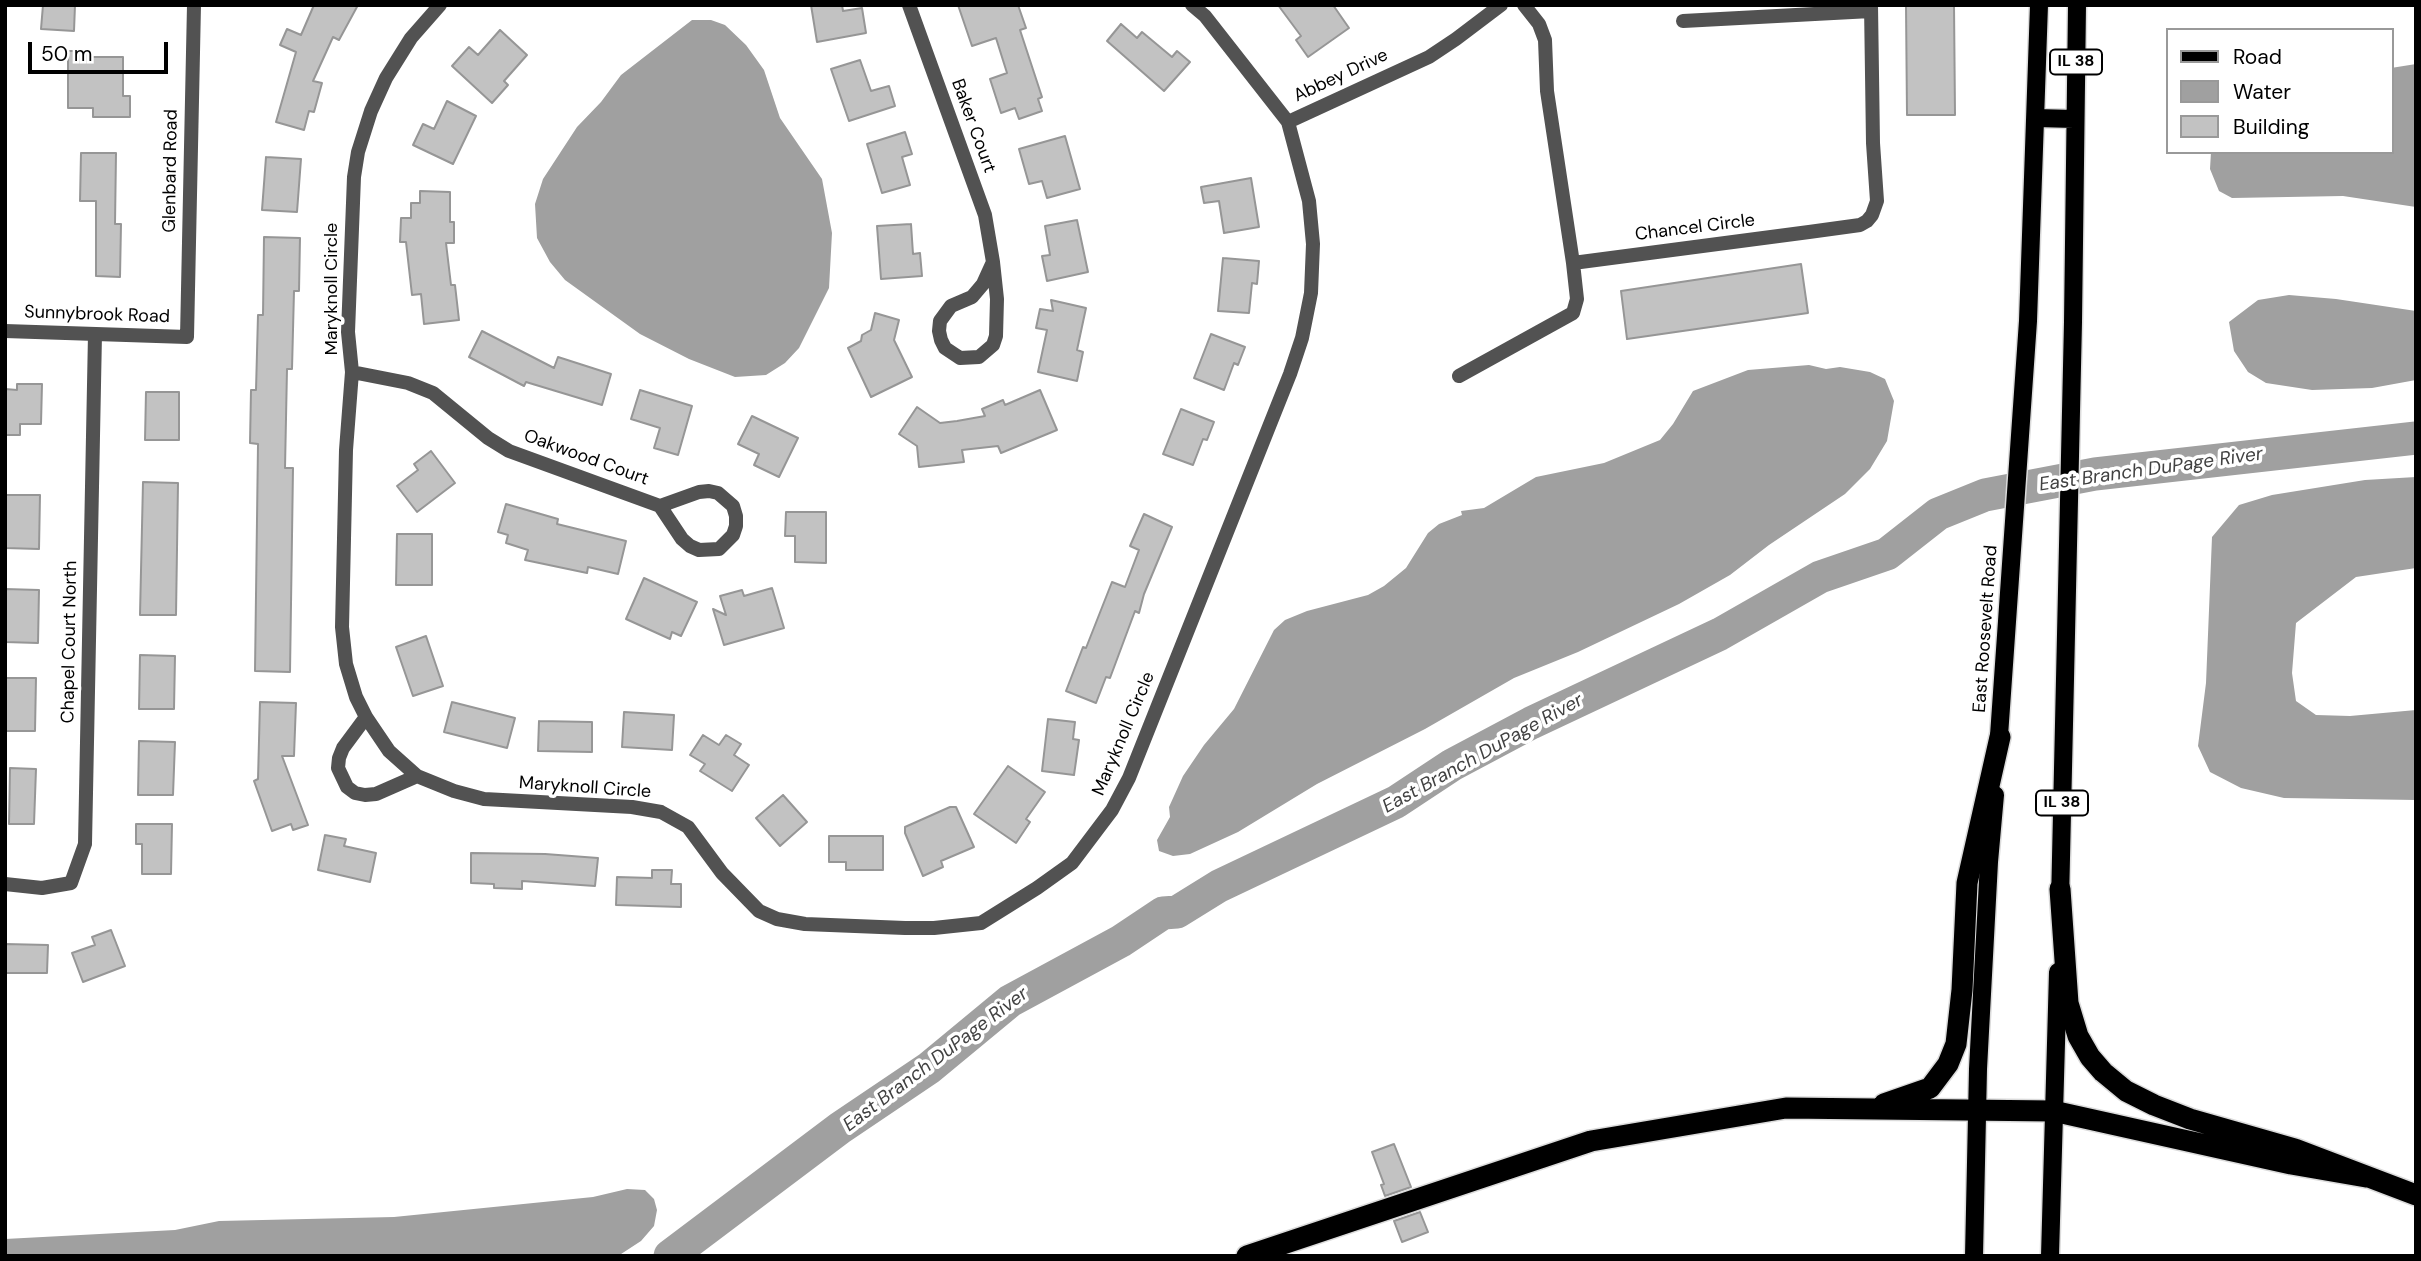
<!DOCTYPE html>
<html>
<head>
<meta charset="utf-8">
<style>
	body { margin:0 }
	#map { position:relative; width:2421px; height:1261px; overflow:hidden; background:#fff; font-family:"DM Sans",sans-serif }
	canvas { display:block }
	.frame { position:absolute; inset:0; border:7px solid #000; pointer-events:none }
	.legend { position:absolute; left:2166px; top:28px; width:228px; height:126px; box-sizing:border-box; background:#fff; border:2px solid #999; margin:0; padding:9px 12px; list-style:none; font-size:21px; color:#000 }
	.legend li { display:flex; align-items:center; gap:14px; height:35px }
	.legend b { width:35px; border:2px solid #999 }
	.scale { position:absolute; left:28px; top:42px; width:140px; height:32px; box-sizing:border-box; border:4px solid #000; border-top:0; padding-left:9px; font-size:21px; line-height:24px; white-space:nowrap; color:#000; -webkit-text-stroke:5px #fff; paint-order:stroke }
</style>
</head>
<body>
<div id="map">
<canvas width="2421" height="1261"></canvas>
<div class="frame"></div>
<ul class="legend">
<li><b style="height:9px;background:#000"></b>Road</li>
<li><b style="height:19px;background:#a0a0a0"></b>Water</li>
<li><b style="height:19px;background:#c2c2c2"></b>Building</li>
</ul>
<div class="scale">50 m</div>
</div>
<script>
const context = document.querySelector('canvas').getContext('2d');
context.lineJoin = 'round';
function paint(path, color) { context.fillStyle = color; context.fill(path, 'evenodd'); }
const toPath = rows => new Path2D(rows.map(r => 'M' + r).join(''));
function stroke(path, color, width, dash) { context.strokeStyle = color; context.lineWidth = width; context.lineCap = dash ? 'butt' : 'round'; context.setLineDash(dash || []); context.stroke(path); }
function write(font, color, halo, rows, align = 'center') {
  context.font = font + ' "DM Sans",sans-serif'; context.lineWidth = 7; context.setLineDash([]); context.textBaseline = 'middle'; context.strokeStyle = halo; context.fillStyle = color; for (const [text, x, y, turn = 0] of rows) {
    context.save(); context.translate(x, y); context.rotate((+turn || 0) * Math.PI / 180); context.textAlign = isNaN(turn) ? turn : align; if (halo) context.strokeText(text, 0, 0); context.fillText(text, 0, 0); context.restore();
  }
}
const water = toPath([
	[692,20,711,20,725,25,746,45,764,70,780,118,822,179,832,233,829,288,799,348,785,363,766,375,735,377,689,359,640,334,565,280,550,262,537,238,535,204,543,179,577,127,601,102,621,75],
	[2416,64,2416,207,2343,196,2232,198,2219,191,2210,169,2211,152,2391,152,2391,68],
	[2289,295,2336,299,2416,311,2416,380,2372,388,2312,390,2266,383,2248,372,2234,351,2229,322,2258,300],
	[1809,365,1826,369,1840,367,1870,372,1885,379,1894,401,1887,441,1870,469,1845,494,1769,545,1730,575,1679,604,1578,652,1514,678,1425,729,1317,784,1238,832,1190,854,1173,856,1159,851,1157,840,1170,817,1169,807,1183,776,1204,745,1234,709,1274,630,1285,620,1307,611,1368,595,1384,586,1406,568,1428,533,1439,524,1462,515,1461,511,1484,508,1536,477,1604,463,1660,440,1673,424,1693,391,1748,370],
	[2416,477,2416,568,2356,577,2296,623,2292,673,2296,701,2316,715,2350,716,2416,710,2416,800,2284,798,2241,788,2210,772,2198,746,2206,683,2212,537,2239,505,2272,495,2365,480],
	[627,1189,645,1190,654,1199,657,1210,654,1226,641,1241,618,1256,5,1256,5,1239,175,1230,219,1221,394,1217,593,1197]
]);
const river = toPath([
	[670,1256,840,1128,929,1068,1010,1001,1121,941,1163,913,1177,912,1219,886,1396,802,1452,765,1531,723,1720,634,1820,577,1887,554,1938,514,1985,495,2095,474,2416,438]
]);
const building = toPath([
	[43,5,75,5,74,31,41,29,43,5],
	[314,5,358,5,339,40,333,37,313,81,322,83,314,112,309,111,304,130,276,122,296,52,280,45,287,29,301,35,314,5],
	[811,5,842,5,843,11,862,8,866,33,817,42,811,5],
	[958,5,1018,5,1026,28,1020,30,1042,97,1038,99,1042,111,1019,119,1015,108,1001,113,990,79,1007,73,996,38,972,46,958,5],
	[1278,5,1333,5,1349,28,1308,57,1296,40,1301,36,1278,5],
	[1954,5,1955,115,1907,115,1906,6,1954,5],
	[1121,24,1137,38,1142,32,1172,57,1177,51,1190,62,1164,91,1107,41,1121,24],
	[500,30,527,55,504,81,508,85,492,103,452,66,469,47,478,55,500,30],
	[68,51,91,51,91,57,123,57,123,96,130,96,130,117,93,117,93,108,68,108,68,51],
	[860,60,871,91,889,86,895,106,849,121,831,69,860,60],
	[447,101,476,116,453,164,413,145,423,124,434,129,447,101],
	[905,132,912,154,902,157,910,185,882,193,867,144,905,132],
	[1065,136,1080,189,1047,198,1042,181,1029,184,1019,149,1065,136],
	[81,153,116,153,115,224,121,224,120,277,96,276,96,201,80,201,81,153],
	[266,157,301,159,297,212,262,210,266,157],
	[1251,178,1259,227,1224,233,1219,201,1204,203,1201,187,1251,178],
	[420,191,450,192,450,222,454,222,454,243,446,243,451,285,455,285,459,320,424,324,421,294,412,295,406,242,400,242,401,218,411,218,411,203,420,203,420,191],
	[1077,220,1088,272,1047,281,1042,256,1050,255,1045,226,1077,220],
	[911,224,913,254,920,253,922,276,881,279,877,226,911,224],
	[264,237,300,238,299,291,294,291,292,369,287,369,285,468,293,468,290,672,255,671,258,444,250,443,251,390,256,390,258,315,263,315,264,237],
	[1223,258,1259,261,1257,284,1252,283,1249,313,1218,311,1223,258],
	[1801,264,1808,313,1627,339,1621,291,1801,264],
	[1051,300,1086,308,1077,350,1083,352,1077,381,1038,372,1047,330,1036,328,1040,309,1053,311,1051,300],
	[875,313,899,320,894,340,912,377,871,397,848,348,861,341,862,335,871,330,875,313],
	[482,331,554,368,558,357,611,374,602,405,526,382,524,386,469,357,482,331],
	[1211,334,1245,347,1238,365,1234,363,1224,390,1194,378,1211,334],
	[17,384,42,384,41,424,20,424,20,435,5,435,5,389,17,390,17,384],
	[640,390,692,406,678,455,654,448,660,428,631,419,640,390],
	[1040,390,1057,430,1001,453,998,446,962,450,964,462,919,467,917,446,899,434,917,407,940,423,957,421,985,416,982,409,1003,400,1005,405,1040,390],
	[146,392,179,392,179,440,145,440,146,392],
	[1181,409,1214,422,1207,440,1203,439,1193,465,1163,454,1181,409],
	[752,416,798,438,779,477,754,465,759,454,738,444,752,416],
	[431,451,455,483,417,512,397,486,418,470,414,464,431,451],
	[143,482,178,483,176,615,140,615,143,482],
	[5,495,40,495,39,549,5,548,5,495],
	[506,504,558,519,557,524,626,541,618,574,588,567,587,573,525,560,528,550,506,543,508,535,498,532,506,504],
	[786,512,826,512,826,563,795,562,795,536,785,536,786,512],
	[1144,514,1172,527,1144,594,1139,613,1135,611,1110,678,1106,677,1096,703,1066,691,1083,647,1086,648,1112,582,1125,587,1139,550,1130,546,1144,514],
	[397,534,432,534,432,585,396,585,397,534],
	[644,578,697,602,681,636,672,632,670,639,626,619,644,578],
	[772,588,784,628,724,645,713,609,726,615,720,596,742,590,744,596,772,588],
	[5,589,39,590,38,643,5,642,5,589],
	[426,636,443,686,413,696,396,647,426,636],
	[140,655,175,656,174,709,139,709,140,655],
	[5,678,36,678,35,731,5,731,5,678],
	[260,702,296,703,294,756,282,756,308,825,293,830,291,824,272,831,254,781,258,779,260,702],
	[452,702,515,718,507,748,444,732,452,702],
	[624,712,674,715,672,750,622,747,624,712],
	[1048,719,1075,722,1073,739,1079,740,1074,775,1042,771,1048,719],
	[539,721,592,722,592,752,538,751,539,721],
	[703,735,719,745,726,735,741,744,734,755,749,765,732,791,700,771,705,764,690,755,703,735],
	[139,741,175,742,173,795,138,795,139,741],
	[1008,766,1045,792,1026,819,1030,822,1016,843,974,814,1008,766],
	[10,768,36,769,34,824,9,824,10,768],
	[783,795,807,822,780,846,756,818,783,795],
	[950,807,956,807,974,847,941,861,943,867,923,876,905,833,905,827,950,807],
	[136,824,172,824,171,874,142,874,142,844,136,844,136,824],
	[325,835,346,839,344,846,376,853,370,882,318,870,325,835],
	[829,836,883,836,883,870,846,870,846,862,829,862,829,836],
	[471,853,545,854,598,858,595,886,522,881,522,889,494,888,494,884,471,883,471,853],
	[652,870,672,870,671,884,681,884,681,907,616,905,617,877,652,878,652,870],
	[111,930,125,966,83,982,72,953,95,945,92,937,111,930],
	[5,944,48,945,47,973,5,973,5,944],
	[1394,1144,1411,1187,1385,1196,1381,1185,1384,1184,1372,1152,1394,1144],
	[1420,1212,1428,1232,1402,1242,1394,1221,1420,1212]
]);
const street = toPath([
	[440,5,411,38,386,78,371,111,358,152,354,177,348,332,352,372,346,450,342,627,346,664,356,697,366,717,389,751,417,776,454,791,484,799,632,807,661,812,688,827,722,873,759,911,777,919,805,924,905,928,934,928,981,923,1037,888,1072,863,1112,810,1129,778,1290,374,1302,338,1311,293,1313,244,1309,201,1288,122,1205,16,1192,5],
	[909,5,985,215,993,262,997,299,996,336,993,345,979,357,960,358,945,348,941,340,939,331,940,321,951,306,972,297,983,284,993,262],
	[1524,5,1539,24,1545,40,1547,91,1573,263,1809,232,1860,225,1867,221,1872,215,1877,201,1873,143,1871,5],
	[1683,21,1871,11],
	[1288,122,1429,57,1456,39,1501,5],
	[5,331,187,337,194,5],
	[352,372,408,383,433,393,488,438,509,451,660,506,682,539,690,546,699,550,719,549,733,535,736,526,736,516,733,506,718,493,709,491,699,492,660,506],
	[1459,376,1573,313,1577,299,1573,263],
	[366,717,343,748,339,758,338,768,347,787,355,793,365,795,376,794,417,776],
	[5,884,42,888,71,883,85,844,95,334]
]);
const primary = toPath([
	[2036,118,2074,119],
	[1998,750,2028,321,2039,5],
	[2060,902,2073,322,2077,5],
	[1974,1256,1978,1069,1989,862,1995,795],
	[2050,1256,2058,972]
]);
const highway = toPath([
	[2060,889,2068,1003,2078,1036,2090,1057,2103,1072,2126,1091,2154,1105,2190,1119,2295,1149,2416,1195],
	[1884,1104,1930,1088,1948,1064,1956,1044,1962,990,1967,883,2000,737],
	[1247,1256,1591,1141,1786,1108,2053,1111,2291,1164,2366,1177]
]);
const shields = [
	[2076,62,52],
	[2062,803,52]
];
const shieldNames = [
	["IL 38",2076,62],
	["IL 38",2062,803]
];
const streetNames = [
	["Abbey Drive",1341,76,-25],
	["Baker Court",973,126,70],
	["Glenbard Road",171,171,-89],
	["Chancel Circle",1695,228,-7],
	["Maryknoll Circle",332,289,-90],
	["Sunnybrook Road",97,315,2],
	["Oakwood Court",586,458,20],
	["East Roosevelt Road",1986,629,-86],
	["Chapel Court North",70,642,-89],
	["Maryknoll Circle",1124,734,-67],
	["Maryknoll Circle",585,788,4]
];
const waterNames = [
	["East Branch DuPage River",2151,470,-8],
	["East Branch DuPage River",1483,754,-29],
	["East Branch DuPage River",936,1060,-37]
];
paint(water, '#a0a0a0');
stroke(river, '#a0a0a0', 33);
paint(building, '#c2c2c2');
stroke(building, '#969696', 2);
stroke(primary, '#dbdbdb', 21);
stroke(highway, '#dbdbdb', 24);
stroke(street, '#525252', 14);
stroke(primary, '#000', 18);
stroke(highway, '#000', 21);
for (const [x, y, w] of shields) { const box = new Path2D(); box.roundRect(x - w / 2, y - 12.5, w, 25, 5); context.fillStyle = '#fff'; context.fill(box); stroke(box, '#000', 2); }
write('bold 16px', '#000', null, shieldNames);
write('18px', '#000', '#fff', streetNames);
write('italic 19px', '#414141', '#fff', waterNames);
</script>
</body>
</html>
